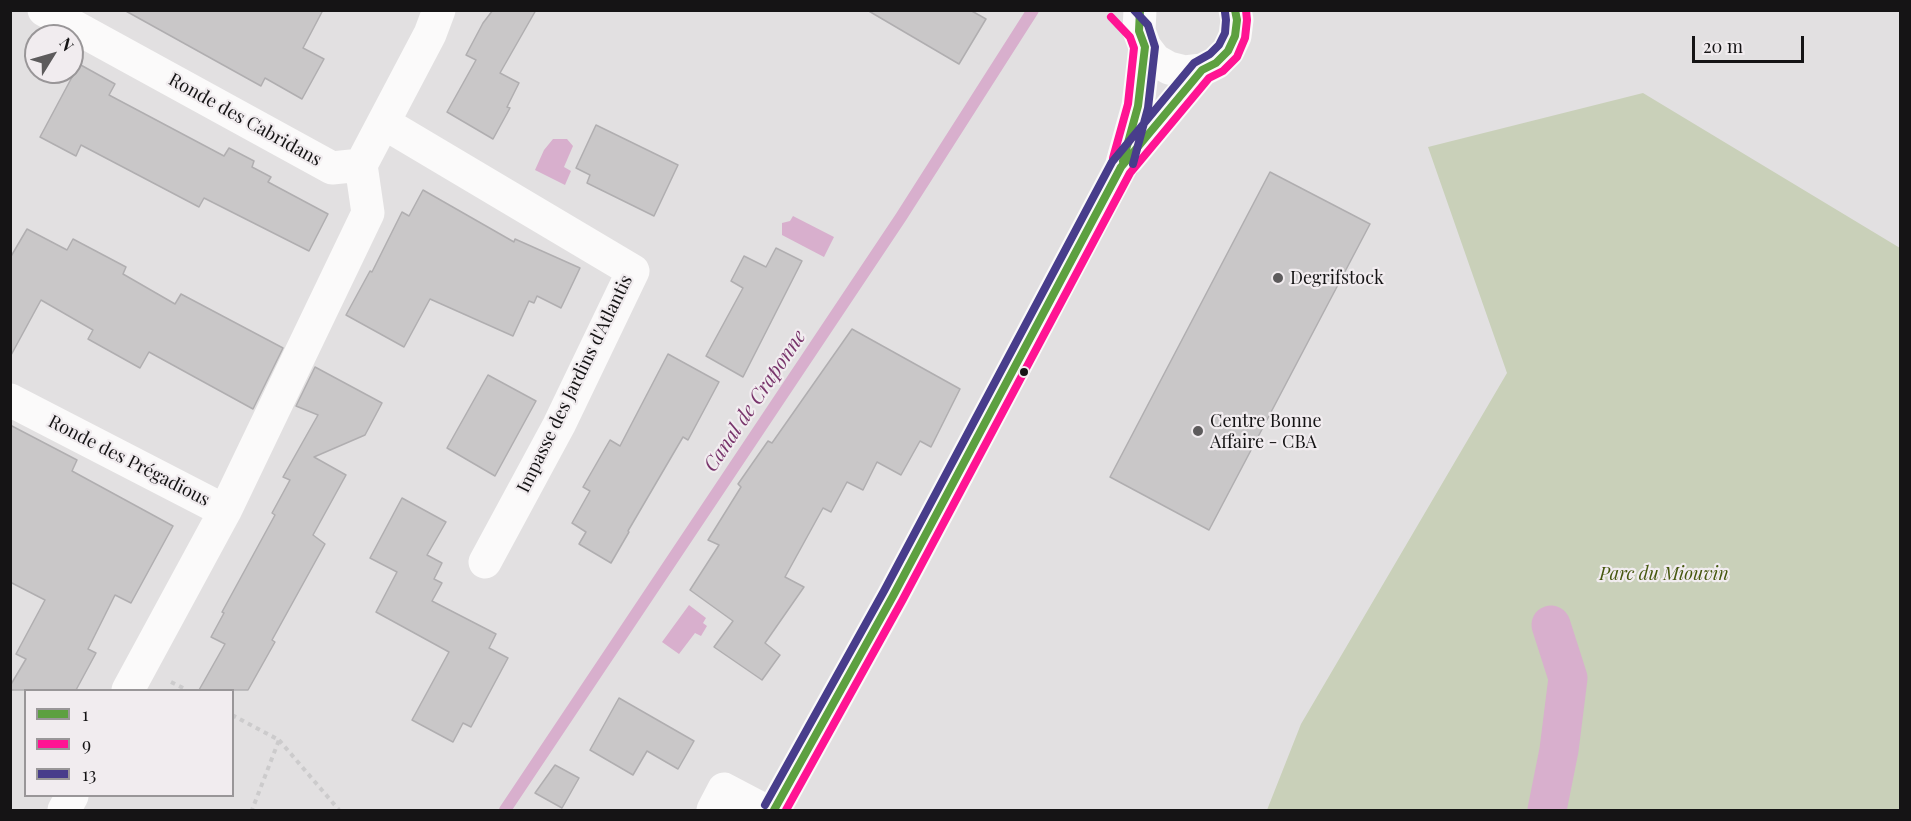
<!DOCTYPE html>
<html>
<head>
<meta charset="utf-8">
<style>
	body { margin:0 }
	#map { position:relative; width:1911px; height:821px; overflow:hidden; background:#e2e0e1; font-family:"Playfair Display",serif }
	canvas { display:block }
	.frame { position:absolute; inset:0; border:12px solid #151415; pointer-events:none }
	.legend { position:absolute; left:24px; top:689px; width:210px; height:108px; box-sizing:border-box; background:#f1ecef; border:2px solid #999698; margin:0; padding:8px 10px; list-style:none; font-size:18px; color:#151415 }
	.legend li { display:flex; align-items:center; gap:12px; height:30px }
	.legend b { width:30px; border:2px solid #999698 }
	.north { position:absolute; left:24px; top:24px; width:60px; height:60px; box-sizing:border-box; background:#f1ecef; border:2px solid #999698; border-radius:50%; rotate:53deg; font-size:16px; font-weight:700; line-height:24px; text-align:center; color:#151415 }
	.north::after { content:''; display:block; margin:auto; width:21px; height:27px; background:#5d5b5c; clip-path:polygon(50% 0,100% 100%,50% 72%,0 100%) }
	.scale { position:absolute; left:1692px; top:36px; width:112px; height:27px; box-sizing:border-box; border:3px solid #151415; border-top:0; padding-left:8px; font-size:18px; line-height:21px; white-space:nowrap; color:#151415; -webkit-text-stroke:4px #f1ecef; paint-order:stroke }
</style>
</head>
<body>
<div id="map">
<canvas width="1911" height="821"></canvas>
<div class="frame"></div>
<ul class="legend">
<li><b style="height:8px;background:#5da040"></b>1</li>
<li><b style="height:8px;background:#ff1493"></b>9</li>
<li><b style="height:8px;background:#483d8b"></b>13</li>
</ul>
<div class="north">N</div>
<div class="scale">20 m</div>
</div>
<script>
const context = document.querySelector('canvas').getContext('2d');
context.lineJoin = 'round';
function paint(path, color) { context.fillStyle = color; context.fill(path, 'evenodd'); }
const toPath = rows => new Path2D(rows.map(r => 'M' + r).join(''));
function stroke(path, color, width, dash) { context.strokeStyle = color; context.lineWidth = width; context.lineCap = dash ? 'butt' : 'round'; context.setLineDash(dash || []); context.stroke(path); }
function write(font, color, halo, rows, align = 'center') {
  context.font = font + ' "Playfair Display",serif'; context.lineWidth = 4.5; context.setLineDash([]); context.textBaseline = 'middle'; context.strokeStyle = halo; context.fillStyle = color; for (const [text, x, y, turn = 0] of rows) {
    context.save(); context.translate(x, y); context.rotate((+turn || 0) * Math.PI / 180); context.textAlign = isNaN(turn) ? turn : align; if (halo) context.strokeText(text, 0, 0); context.fillText(text, 0, 0); context.restore();
  }
}
const green = toPath([
	[1643,93,1900,248,1900,810,1267,810,1301,724,1507,373,1428,147]
]);
const water = toPath([
	[553,139,567,139,573,146,564,167,571,171,565,185,535,170,544,150],
	[793,216,834,237,824,257,782,235,782,223,790,221],
	[689,605,706,618,703,623,707,626,701,636,695,633,679,654,662,642]
]);
const stream = toPath([
	[505,810,901,217,1033,10]
]);
const canal = toPath([
	[1547,810,1559,750,1568,678,1551,625]
]);
const building = toPath([
	[124,10,323,10,303,48,324,59,302,99,265,78,261,86,124,10],
	[493,10,536,10,500,73,519,83,507,107,510,108,493,139,447,112,476,60,466,55,483,23,493,10],
	[867,10,970,10,986,19,959,64,867,10],
	[79,64,115,84,109,95,224,156,229,148,254,161,252,167,271,177,268,182,328,214,309,251,204,198,199,207,81,145,76,156,40,137,79,64],
	[596,125,678,165,654,216,587,183,590,175,576,168,596,125],
	[1270,172,1370,224,1209,530,1110,477,1270,172],
	[423,190,514,242,515,239,580,268,561,308,537,296,534,303,529,301,513,336,430,299,404,347,346,315,370,271,372,272,402,212,409,216,423,190],
	[27,229,67,250,73,239,126,267,123,274,175,304,181,294,283,348,253,409,149,352,140,368,88,339,93,330,41,300,10,357,10,258,27,229],
	[776,248,802,261,743,377,706,356,743,288,731,281,744,256,766,267,776,248],
	[852,329,960,389,931,447,920,441,901,475,877,462,863,490,847,482,831,512,823,508,785,577,804,587,765,643,780,655,762,680,714,647,733,621,690,590,719,545,708,540,741,487,738,484,768,441,772,443,852,329],
	[668,354,719,382,688,440,683,437,628,531,629,532,611,563,579,544,586,532,572,523,590,491,583,487,610,440,620,446,668,354],
	[315,367,382,403,365,435,314,457,346,475,313,535,325,544,272,640,275,642,248,690,199,690,225,644,211,637,224,613,222,612,275,515,272,513,290,480,283,477,318,415,296,406,315,367],
	[488,375,536,401,495,476,447,448,488,375],
	[10,425,77,460,72,471,173,526,131,603,115,595,88,649,96,653,76,690,10,690,10,686,26,659,16,654,45,600,10,582,10,425],
	[402,498,446,522,427,555,442,563,434,579,442,583,432,601,496,634,489,648,508,658,471,727,463,723,453,742,412,720,449,652,376,612,397,572,370,558,402,498],
	[619,698,694,741,678,769,647,751,633,775,590,750,619,698],
	[555,765,579,778,562,808,535,793,555,765]
]);
const path = toPath([
	[171,682,187,690],
	[232,715,279,740,252,810],
	[279,740,339,810]
]);
const street = toPath([
	[44,10,332,168,361,165,430,34,439,10],
	[384,123,633,271,559,425,485,562],
	[10,400,225,511,128,690],
	[225,511,368,213,361,165],
	[64,810,72,796],
	[713,810,724,789,764,810]
]);
const secondary = toPath([
	[1140,10,1139,31,1145,47,1155,60,1169,68,1185,72,1202,70,1216,63,1228,51,1235,36,1237,20,1235,10],
	[1128,159,1202,70],
	[774,810,893,596,1121,167,1138,106,1145,47]
]);
const bus1 = toPath([
	[1123,161,1138,106,1145,47,1139,31,1140,10],
	[774,810,893,596,1121,167,1202,70,1216,63,1228,51,1235,36,1237,20,1235,10]
]);
const bus2 = toPath([
	[1111,17,1130,37,1134,48,1128,104,1113,158],
	[786,810,902,601,1130,173,1209,78,1223,71,1237,57,1245,38,1247,20,1246,10]
]);
const bus3 = toPath([
	[1133,164,1148,108,1155,47,1148,25,1134,10],
	[765,805,884,591,1112,162,1194,63,1210,54,1219,45,1225,33,1226,20,1225,12]
]);
const markers = [
	[1278,278,6,"#5d5b5c"],
	[1024,372,5,"#151415"],
	[1198,431,6,"#5d5b5c"]
];
const streetNames = [
	["Ronde des Cabridans",245,120,29],
	["Impasse des Jardins d'Atlantis",575,384,-64],
	["Ronde des Prégadious",129,461,27]
];
const poiNames = [
	["Degrifstock",1290,278],
	["Centre Bonne",1210,421],
	["Affaire - CBA",1210,442]
];
const parkNames = [
	["Parc du Miouvin",1664,574]
];
const waterNames = [
	["Canal de Craponne",755,401,-56]
];
paint(green, '#c9d0b9');
paint(water, '#d8afcd');
stroke(stream, '#d8afcd', 12);
stroke(canal, '#d8afcd', 39);
paint(building, '#c9c7c8');
stroke(building, '#b0aeb0', 1.5);
stroke(path, '#cccbcc', 4, [4.5, 4.5]);
stroke(street, '#fbfafa', 33);
stroke(secondary, '#fbfafa', 33);
stroke(bus1, '#5da040', 8);
stroke(bus2, '#ff1493', 8);
stroke(bus3, '#483d8b', 8);
for (const [x, y, r, color] of markers) { const dot = new Path2D(); dot.arc(x, y, r, 0, 2 * Math.PI); context.fillStyle = color; context.fill(dot); stroke(dot, '#f1ecef', 2); }
write('18px', '#151415', '#f1ecef', streetNames);
write('18px', '#151415', '#f1ecef', poiNames, 'left');
write('italic 18px', '#46570f', '#f1ecef', parkNames);
write('italic 20px', '#78346b', '#f1ecef', waterNames);
</script>
</body>
</html>
